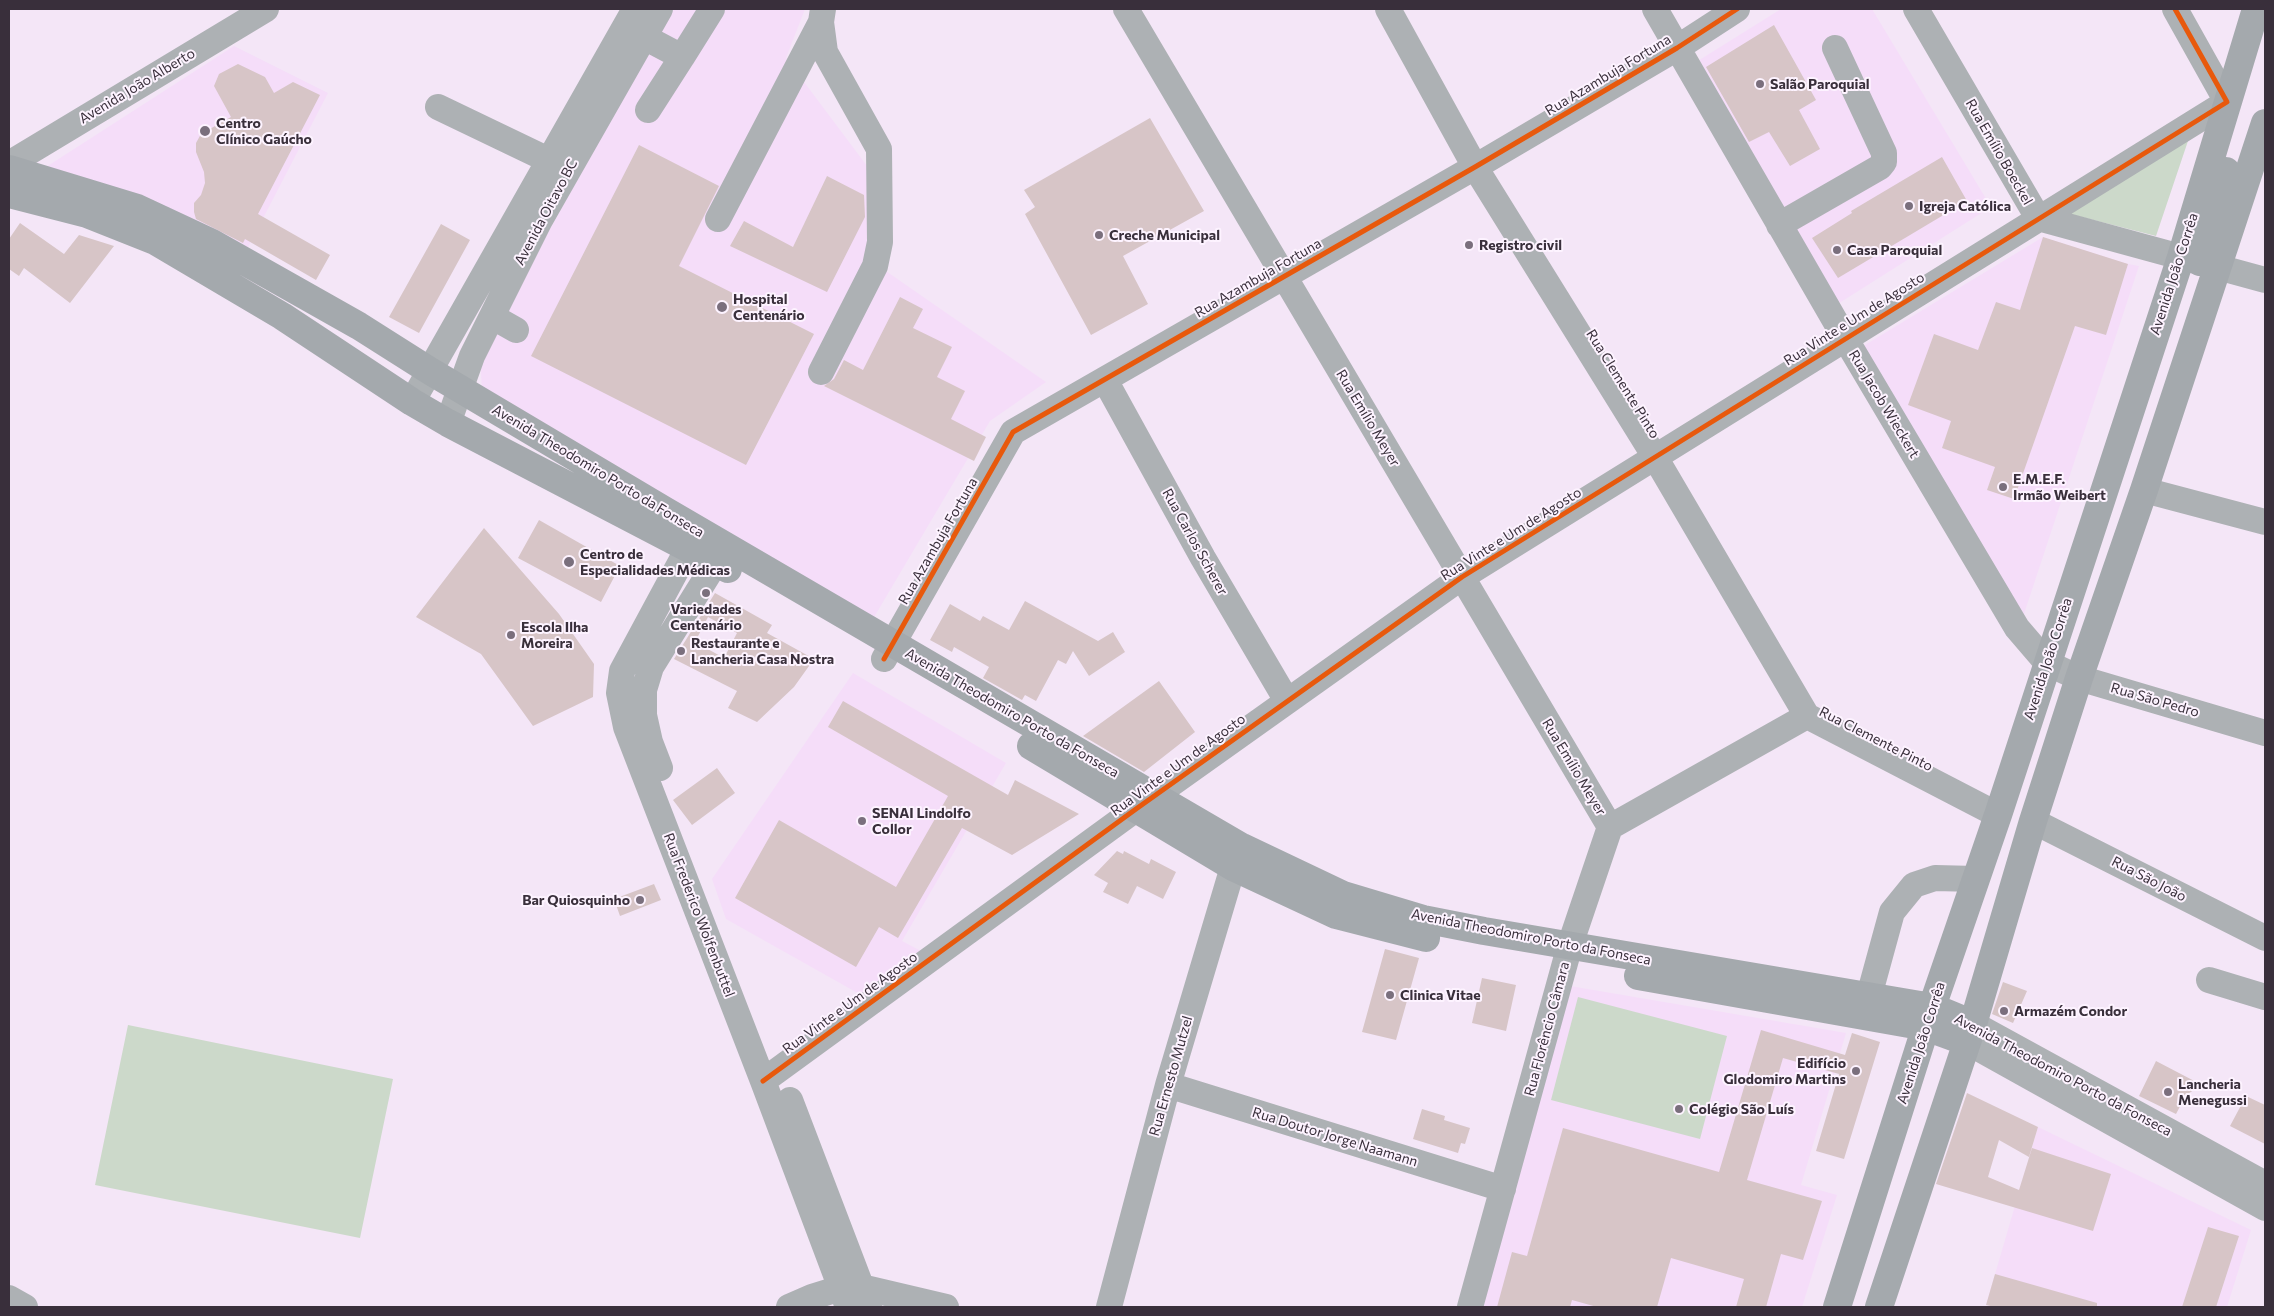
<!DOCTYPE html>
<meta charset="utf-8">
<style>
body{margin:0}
#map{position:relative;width:2274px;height:1316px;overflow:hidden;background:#f4e6f7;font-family:Commissioner,sans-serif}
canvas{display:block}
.frame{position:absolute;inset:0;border:10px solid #392f3b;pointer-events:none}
</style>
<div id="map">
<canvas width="2274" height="1316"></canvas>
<div class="frame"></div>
</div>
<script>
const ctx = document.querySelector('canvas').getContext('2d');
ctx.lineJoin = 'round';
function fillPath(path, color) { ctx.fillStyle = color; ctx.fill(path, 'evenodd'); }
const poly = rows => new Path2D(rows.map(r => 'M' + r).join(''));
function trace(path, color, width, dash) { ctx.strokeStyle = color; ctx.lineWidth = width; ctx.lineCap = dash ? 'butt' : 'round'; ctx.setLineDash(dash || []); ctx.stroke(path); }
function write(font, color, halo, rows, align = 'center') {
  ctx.font = font + ' Commissioner,sans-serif'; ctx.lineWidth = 4; ctx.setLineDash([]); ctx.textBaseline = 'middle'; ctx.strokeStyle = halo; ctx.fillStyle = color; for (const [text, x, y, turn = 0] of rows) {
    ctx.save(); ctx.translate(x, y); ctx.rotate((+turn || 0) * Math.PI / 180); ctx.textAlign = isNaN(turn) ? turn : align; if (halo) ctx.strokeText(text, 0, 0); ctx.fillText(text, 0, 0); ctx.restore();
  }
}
fillPath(poly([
 [673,9,805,9,786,58,870,170,870,260,1046,382,990,421,870,624,482,391,480,354],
 [1781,9,1872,9,1991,207,1833,307,1693,64],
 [234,46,328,93,244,255,43,169],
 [2043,237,2128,264,2139,266,2020,626,1860,348],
 [853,673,1006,763,902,941,921,951,863,996,726,919,712,879],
 [1570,986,1846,1033,1801,1185,1837,1195,1802,1307,1476,1307],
 [2038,1127,2251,1230,2227,1307,1995,1307,1986,1305]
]), '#f5ddf9');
fillPath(poly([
 [2189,138,2156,236,2062,212],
 [1578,997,1727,1036,1700,1139,1551,1100],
 [128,1025,393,1079,360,1238,95,1185]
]), '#ccd9ca');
fillPath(poly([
 [1774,25,1816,100,1799,110,1820,149,1790,166,1769,132,1749,142,1706,67],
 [238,64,265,77,274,93,293,82,320,95,258,214,330,255,316,280,245,239,243,243,196,219,194,212,194,203,201,195,205,183,204,172,196,152,196,143,201,134,231,117,214,86,219,74],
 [1150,118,1204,211,1123,256,1148,304,1091,335,1025,214,1035,207,1024,190],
 [639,145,719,186,679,266,814,334,746,465,531,356],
 [1942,157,1967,201,1838,278,1812,238,1852,213,1851,211],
 [827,176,864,195,865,217,827,292,730,246,744,221,793,247],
 [20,223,64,254,79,235,114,246,70,303,24,268,19,276,9,269,9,239],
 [441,224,470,240,419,333,389,317],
 [2043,237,2128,264,2106,335,2075,326,2014,499,1987,490,1995,467,1942,448,1951,421,1908,405,1934,334,1978,350,1996,302,2020,310],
 [900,297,923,309,913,328,952,347,937,377,965,391,951,419,986,437,974,461,824,386,834,379,844,360,863,370],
 [539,520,620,566,601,602,518,558],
 [484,528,559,614,594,664,593,697,533,726,481,654,416,617],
 [715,593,772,625,767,633,814,659,794,687,757,722,728,708,737,691,674,659],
 [708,617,737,633,724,658,695,642],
 [1025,601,1098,641,1113,632,1125,652,1089,676,1073,651,1066,664,1058,660,1036,701,1025,695,1022,700,983,678,989,667,954,647,952,652,930,640,950,604,980,621,983,616,1009,630],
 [1159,681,1195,732,1144,772,1083,736],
 [843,701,1008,795,1015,780,1079,814,1012,855,962,828,898,938,879,927,856,967,735,898,779,820,896,887,948,796,828,727],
 [717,768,735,793,692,825,673,800],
 [1117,851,1123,854,1124,851,1149,864,1151,859,1176,872,1163,899,1137,886,1128,904,1103,892,1108,883,1094,875],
 [654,884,661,900,620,916,614,899],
 [1385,949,1419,958,1396,1040,1362,1032],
 [1482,978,1516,985,1506,1031,1472,1023],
 [2003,982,2027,991,2013,1023,1992,1014],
 [1761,1030,1845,1055,1852,1033,1880,1042,1844,1159,1816,1151,1839,1074,1783,1058,1747,1180,1822,1201,1803,1260,1781,1254,1766,1307,1736,1307,1744,1279,1671,1258,1657,1307,1597,1307,1572,1300,1570,1307,1497,1307,1512,1252,1527,1256,1563,1128,1719,1172],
 [2156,1061,2202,1085,2186,1095,2176,1114,2139,1096],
 [1967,1093,2038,1127,2029,1157,1999,1140,1988,1177,2019,1190,2032,1148,2111,1174,2093,1231,1936,1184],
 [2246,1096,2265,1105,2265,1144,2230,1126],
 [1422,1109,1445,1116,1444,1120,1470,1128,1465,1144,1461,1143,1458,1153,1413,1139],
 [2208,1227,2239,1236,2216,1307,2182,1307],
 [1995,1274,2097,1303,2097,1307,1995,1307,1986,1305]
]), '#d7c5c7');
trace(poly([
 [1126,9,1610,827],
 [1388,9,1475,167,1655,457,1807,716,1998,815],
 [1655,9,1845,338,2017,628,2047,663,2079,678,2265,733],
 [1916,9,2038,218,2265,280],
 [629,29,682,57,648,110],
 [682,57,712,9],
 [438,107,563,167],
 [9,164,266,9],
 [718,219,821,22],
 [1779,225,1880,167,1884,162,1884,153,1835,48],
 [493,317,516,330],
 [821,372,875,266,880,242,879,149,825,52,821,22,823,9],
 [1105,380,1203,558,1287,701],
 [412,402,635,9],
 [448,423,472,356,540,220,660,9],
 [2144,490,2265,522],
 [698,530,622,671,619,693,626,727,763,1081,848,1307],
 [884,659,1013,432,1475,167,1677,48,1737,9],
 [660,768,650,742,644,715,644,690,651,667,726,546],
 [2033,821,2265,938],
 [2209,980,2265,997],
 [1869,996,1892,912,1914,885,1935,878,1976,879],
 [1973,1024,2265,1184],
 [1967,1042,2265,1208],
 [763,1081,1136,809,1462,577,2227,102,2175,9],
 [1168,1085,1503,1189],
 [790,1100,869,1307],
 [9,1298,25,1307],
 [789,1307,812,1297,841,1288,861,1287,946,1307],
 [1109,1307,1168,1085,1233,867,1242,847],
 [1470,1307,1570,945,1610,827,1807,716]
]), '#adb1b4', 26);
trace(poly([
 [9,169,137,208,212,243,359,326,430,371,664,510,1242,847,1343,895,1423,919,1484,931,1932,1007,1973,1024],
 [9,194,87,214,155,241,282,316,412,402,448,423,728,569],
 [2200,262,2226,171],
 [1031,746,1233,867,1336,915,1426,938],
 [1638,976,1926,1027,1967,1042],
 [1837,1307,1932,1007,1998,815,2181,257,2256,9],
 [1879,1307,1973,1024,2033,821,2079,678,2144,490,2265,123]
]), '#a4a9ad', 28);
trace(poly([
 [884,659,1013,432,1475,167,1677,48,1737,9],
 [763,1081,1136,809,1462,577,2227,102,2175,9]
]), '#e8590c', 5);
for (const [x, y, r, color] of [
 [1760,84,5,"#7a6f7d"],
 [205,131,6,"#7a6f7d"],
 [1909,206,5,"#7a6f7d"],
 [1099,235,5,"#7a6f7d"],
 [1469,245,5,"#7a6f7d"],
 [1837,250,5,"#7a6f7d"],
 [722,307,6,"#7a6f7d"],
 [2003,487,5,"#7a6f7d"],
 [569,562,6,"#7a6f7d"],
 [706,593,5,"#7a6f7d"],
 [511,635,5,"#7a6f7d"],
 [681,651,5,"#7a6f7d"],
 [862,821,5,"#7a6f7d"],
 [640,900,5,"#7a6f7d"],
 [1390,995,5,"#7a6f7d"],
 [2004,1011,5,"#7a6f7d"],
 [1856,1071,5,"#7a6f7d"],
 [2168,1092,5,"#7a6f7d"],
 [1679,1109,5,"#7a6f7d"]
]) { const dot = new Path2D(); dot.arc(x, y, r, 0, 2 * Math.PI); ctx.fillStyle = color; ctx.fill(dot); trace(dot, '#fdf3ff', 2); }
write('14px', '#392f3b', '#fdf3ff', [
 ["Rua Azambuja Fortuna",1608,75,-31],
 ["Avenida João Alberto",137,86,-31],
 ["Rua Emílio Boeckel",1999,152,60],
 ["Avenida Oitavo BC",546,212,-62],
 ["Avenida João Corrêa",2174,274,-72],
 ["Rua Azambuja Fortuna",1258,278,-30],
 ["Rua Vinte e Um de Agosto",1854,319,-32],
 ["Rua Clemente Pinto",1623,384,58],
 ["Rua Jacob Wieckert",1884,404,59],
 ["Rua Emílio Meyer",1368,418,59],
 ["Avenida Theodomiro Porto da Fonseca",598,471,31],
 ["Rua Vinte e Um de Agosto",1511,534,-32],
 ["Rua Azambuja Fortuna",938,541,-60],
 ["Rua Carlos Scherer",1195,542,61],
 ["Avenida João Corrêa",2048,659,-72],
 ["Rua São Pedro",2155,700,16],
 ["Avenida Theodomiro Porto da Fonseca",1012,713,30],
 ["Rua Clemente Pinto",1876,739,27],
 ["Rua Vinte e Um de Agosto",1178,765,-36],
 ["Rua Emílio Meyer",1574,767,59],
 ["Rua São João",2149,879,27],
 ["Rua Frederico Wolfenbuttel",699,915,69],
 ["Avenida Theodomiro Porto da Fonseca",1531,937,11],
 ["Rua Vinte e Um de Agosto",850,1003,-36],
 ["Rua Florêncio Câmara",1547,1029,-75],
 ["Avenida João Corrêa",1921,1043,-72],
 ["Avenida Theodomiro Porto da Fonseca",2063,1075,28],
 ["Rua Ernesto Mutzel",1171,1076,-74],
 ["Rua Doutor Jorge Naamann",1335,1137,17]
]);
write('bold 14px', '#392f3b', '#fdf3ff', [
 ["Salão Paroquial",1770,84],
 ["Centro",216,123],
 ["Clínico Gaúcho",216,139],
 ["Igreja Católica",1919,206],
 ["Creche Municipal",1109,235],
 ["Registro civil",1479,245],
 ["Casa Paroquial",1847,250],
 ["Hospital",733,299],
 ["Centenário",733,315],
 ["E.M.E.F.",2013,479],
 ["Irmão Weibert",2013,495],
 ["Centro de",580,554],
 ["Especialidades Médicas",580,570],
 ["Variedades",706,609,"center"],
 ["Centenário",706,625,"center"],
 ["Escola Ilha",521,627],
 ["Moreira",521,643],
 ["Restaurante e",691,643],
 ["Lancheria Casa Nostra",691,659],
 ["SENAI Lindolfo",872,813],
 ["Collor",872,829],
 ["Bar Quiosquinho",630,900,"right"],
 ["Clinica Vitae",1400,995],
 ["Armazém Condor",2014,1011],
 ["Edifício",1846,1063,"right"],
 ["Glodomiro Martins",1846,1079,"right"],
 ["Lancheria",2178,1084],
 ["Menegussi",2178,1100],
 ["Colégio São Luís",1689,1109]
], 'left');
</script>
